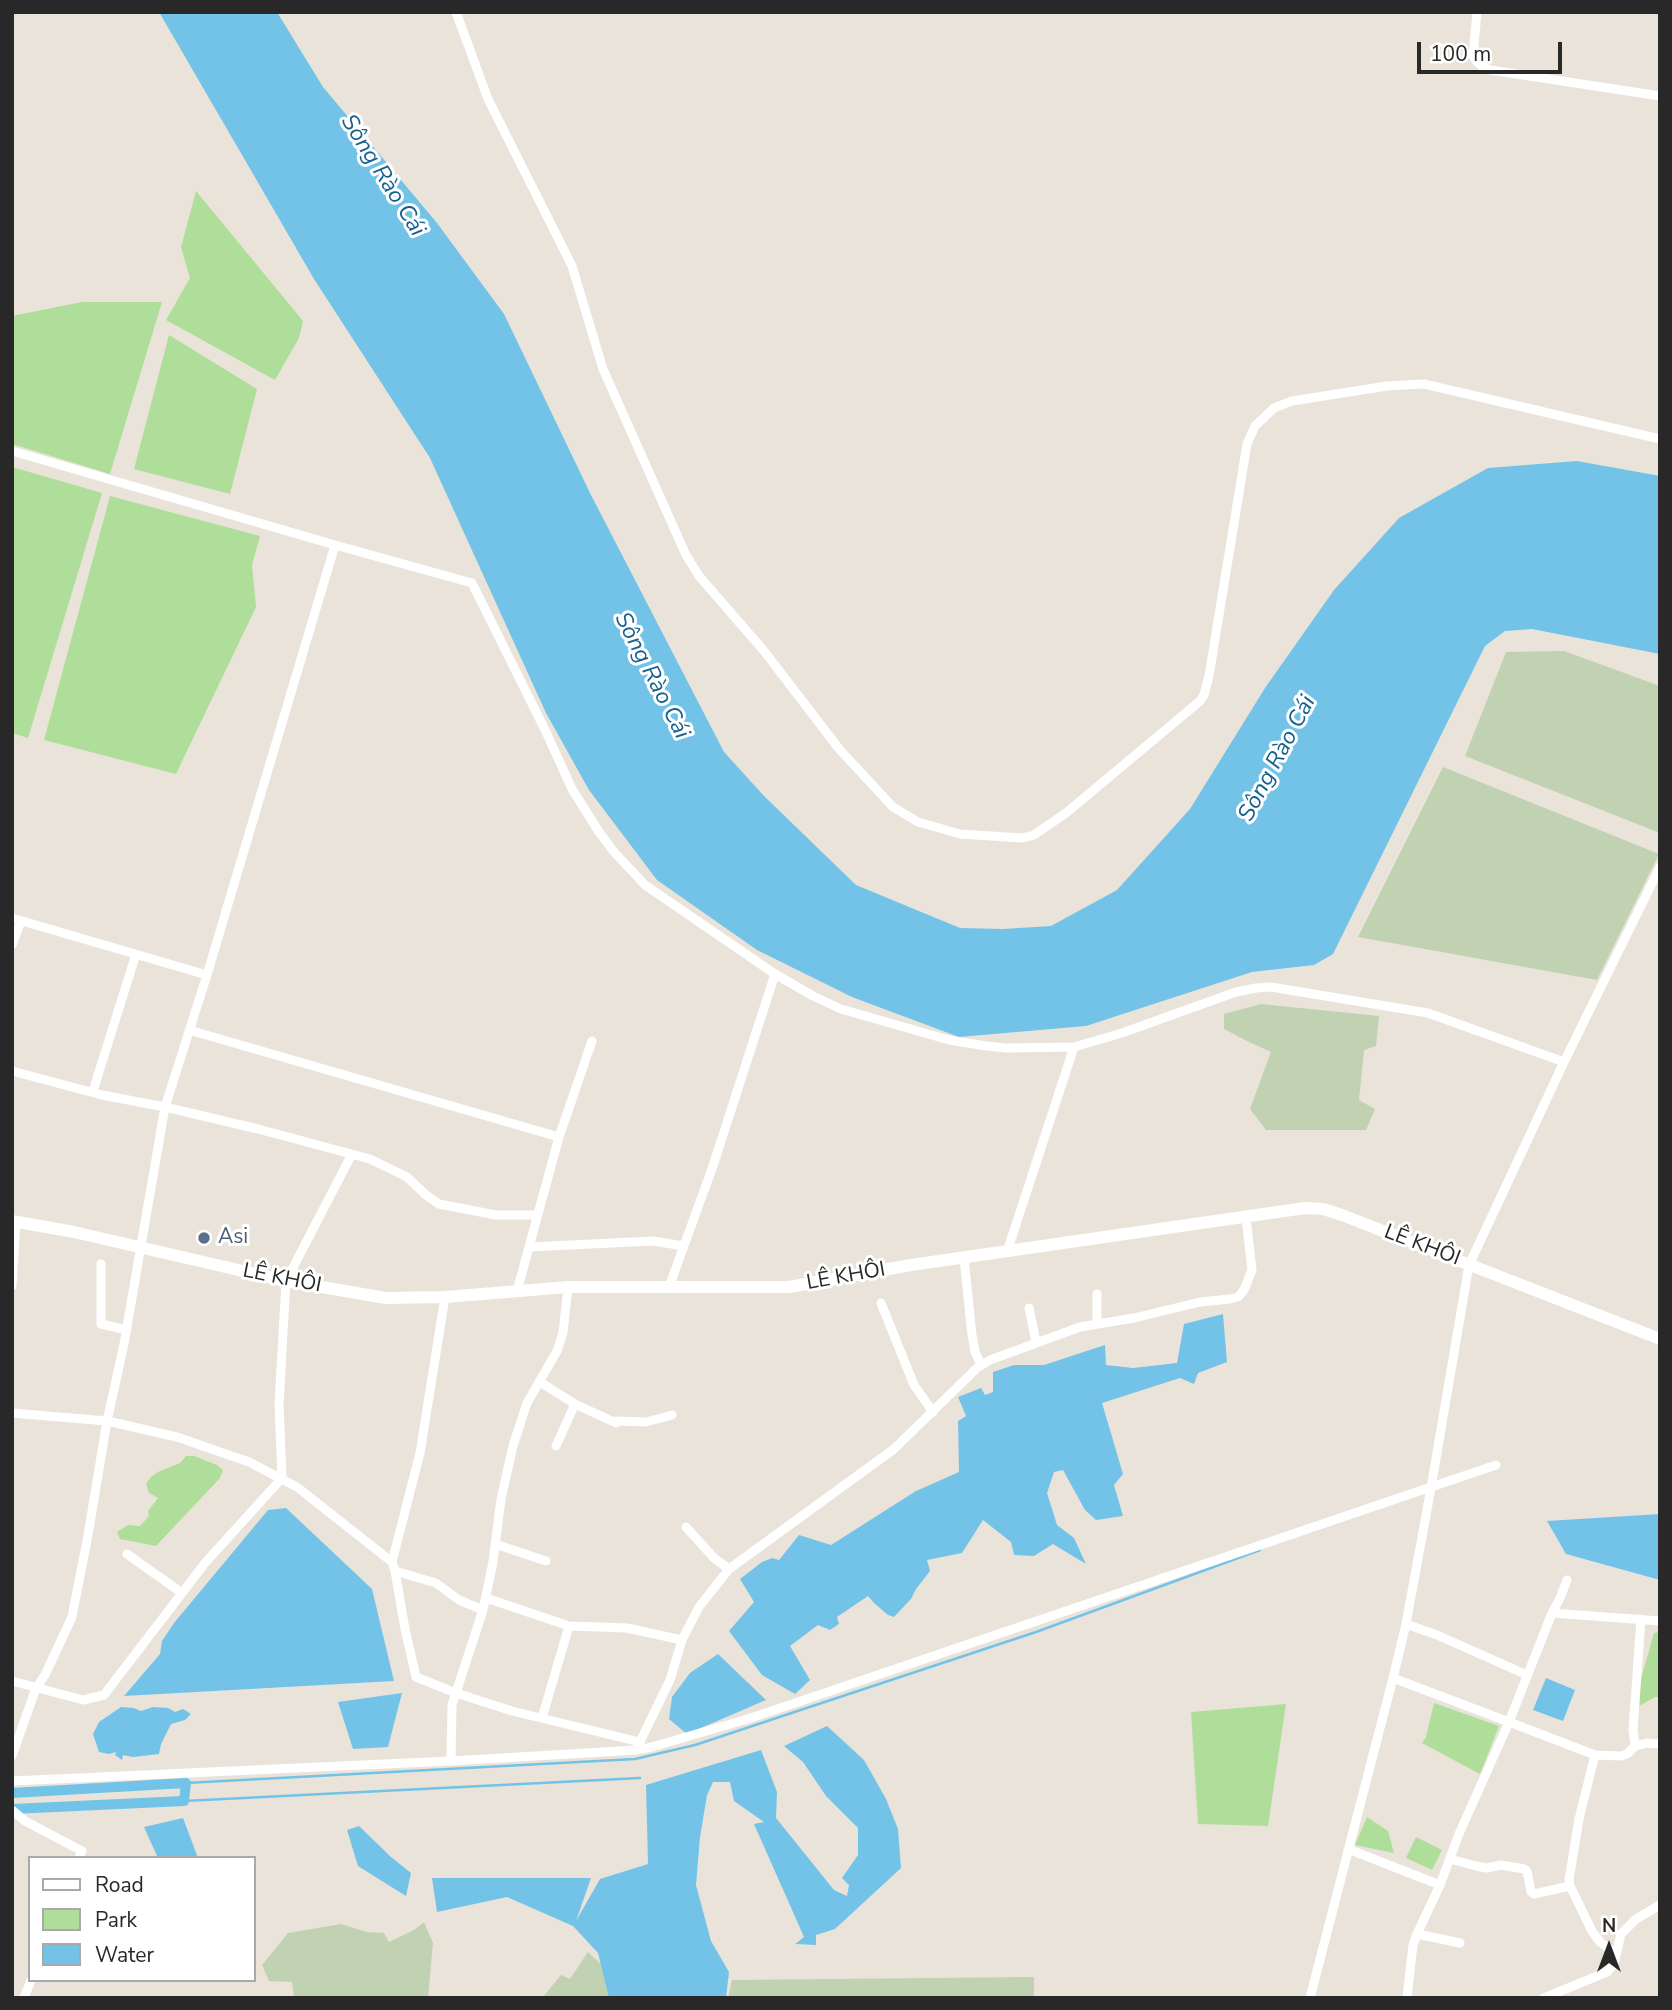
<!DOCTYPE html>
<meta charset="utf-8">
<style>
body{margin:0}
#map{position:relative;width:1672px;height:2010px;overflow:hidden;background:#eae3da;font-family:"Nunito Sans",sans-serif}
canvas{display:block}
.frame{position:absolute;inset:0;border:14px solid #282828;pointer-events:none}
.legend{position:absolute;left:28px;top:1856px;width:228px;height:126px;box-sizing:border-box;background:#fff;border:2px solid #a9a9a9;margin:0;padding:9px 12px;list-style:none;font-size:21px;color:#282828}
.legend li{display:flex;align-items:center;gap:14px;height:35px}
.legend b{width:35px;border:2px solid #a9a9a9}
.north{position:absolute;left:1574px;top:1912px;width:70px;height:70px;-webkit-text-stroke:5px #fff;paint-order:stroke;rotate:0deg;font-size:19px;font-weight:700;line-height:28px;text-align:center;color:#282828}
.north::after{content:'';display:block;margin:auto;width:24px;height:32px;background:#282828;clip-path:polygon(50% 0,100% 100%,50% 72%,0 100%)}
.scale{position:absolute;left:1417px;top:42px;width:145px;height:32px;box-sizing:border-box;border:4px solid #282828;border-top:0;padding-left:9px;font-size:21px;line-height:24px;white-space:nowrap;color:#282828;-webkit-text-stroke:5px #fff;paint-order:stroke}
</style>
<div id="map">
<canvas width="1672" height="2010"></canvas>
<div class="frame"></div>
<ul class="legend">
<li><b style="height:9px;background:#fff"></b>Road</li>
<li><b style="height:19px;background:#aede99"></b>Park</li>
<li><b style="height:19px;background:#72c3e7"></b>Water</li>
</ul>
<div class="north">N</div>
<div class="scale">100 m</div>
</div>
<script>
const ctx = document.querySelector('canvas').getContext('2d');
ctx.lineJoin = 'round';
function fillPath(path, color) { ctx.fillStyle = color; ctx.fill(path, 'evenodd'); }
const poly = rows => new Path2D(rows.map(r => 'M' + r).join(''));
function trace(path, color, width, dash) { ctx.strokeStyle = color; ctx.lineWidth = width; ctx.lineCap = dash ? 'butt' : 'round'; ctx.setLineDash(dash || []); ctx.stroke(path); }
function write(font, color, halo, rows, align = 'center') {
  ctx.font = font + ' "Nunito Sans",sans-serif'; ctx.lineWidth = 6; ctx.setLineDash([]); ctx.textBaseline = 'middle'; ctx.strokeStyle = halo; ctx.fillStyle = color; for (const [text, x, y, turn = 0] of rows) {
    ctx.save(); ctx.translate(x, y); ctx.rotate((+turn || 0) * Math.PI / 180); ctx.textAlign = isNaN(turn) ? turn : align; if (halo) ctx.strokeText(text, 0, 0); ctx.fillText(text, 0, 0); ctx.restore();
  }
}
fillPath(poly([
 [196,191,303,321,299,338,275,380,166,320,190,278,181,247],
 [82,302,162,302,110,474,12,444,12,316],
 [169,335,257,389,230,494,134,469],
 [12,467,102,493,28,738,12,733],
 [110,496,260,536,252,565,256,607,176,774,44,740],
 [186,1456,194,1456,217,1465,223,1470,220,1478,156,1546,120,1539,117,1532,128,1525,140,1526,149,1516,148,1511,158,1498,149,1493,146,1484,151,1477,158,1472,180,1463],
 [1660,1632,1660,1697,1655,1697,1632,1710,1654,1633],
 [1434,1703,1499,1726,1480,1774,1422,1743,1426,1737],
 [1286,1704,1268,1826,1198,1824,1191,1712],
 [1367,1817,1388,1831,1394,1853,1355,1845],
 [1416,1837,1442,1850,1432,1870,1406,1858]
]), '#aede99');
fillPath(poly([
 [1564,651,1660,686,1660,833,1465,756,1506,652],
 [1443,767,1659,854,1597,980,1358,937],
 [1261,1004,1379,1016,1376,1046,1364,1050,1359,1100,1375,1109,1366,1130,1266,1130,1250,1109,1271,1052,1247,1041,1224,1029,1224,1014],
 [424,1922,433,1943,428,1998,294,1998,292,1982,269,1981,262,1965,288,1933,341,1924,367,1932,384,1933,389,1942,414,1930],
 [588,1952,606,1969,610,1998,542,1998,561,1975,570,1979],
 [1034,1977,1034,1998,728,1998,732,1980]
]), '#c1d2b2');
fillPath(poly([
 [159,12,277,12,323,87,437,223,504,314,591,495,724,752,764,796,856,885,960,928,1003,929,1051,926,1117,890,1190,809,1265,688,1334,590,1399,518,1488,468,1577,461,1660,476,1660,654,1532,629,1505,631,1485,646,1333,954,1314,965,1252,972,1086,1026,959,1037,852,997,757,950,657,880,589,790,546,713,430,458,314,279],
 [1223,1314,1227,1362,1198,1373,1194,1384,1180,1378,1102,1403,1123,1474,1114,1485,1123,1516,1096,1520,1085,1510,1063,1470,1054,1472,1047,1493,1057,1525,1074,1538,1086,1564,1053,1544,1034,1556,1014,1555,1011,1542,983,1520,962,1553,927,1560,930,1571,916,1589,911,1599,894,1617,888,1615,874,1603,868,1596,837,1617,839,1624,830,1630,818,1625,790,1646,810,1680,795,1694,762,1675,729,1631,754,1602,740,1579,762,1562,772,1558,779,1560,799,1535,831,1545,916,1491,959,1472,958,1421,966,1416,958,1397,981,1388,985,1395,993,1392,993,1372,1014,1365,1044,1365,1105,1345,1106,1365,1133,1368,1177,1363,1184,1324],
 [286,1508,372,1589,394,1681,124,1696,160,1654,162,1641,174,1623,268,1510],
 [1660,1514,1660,1580,1566,1554,1547,1521],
 [718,1654,766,1700,687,1734,669,1719,672,1697,690,1673],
 [1546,1678,1575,1690,1563,1721,1533,1710],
 [402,1693,388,1747,353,1749,338,1702],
 [121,1707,134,1708,141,1711,153,1707,168,1708,175,1712,183,1709,191,1714,185,1720,171,1724,161,1744,159,1754,133,1757,123,1755,122,1760,115,1755,116,1752,109,1754,99,1752,93,1734,99,1722],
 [827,1726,864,1760,886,1799,898,1829,901,1868,835,1929,816,1935,816,1945,795,1944,804,1937,754,1824,764,1822,734,1801,730,1782,713,1782,707,1795,700,1837,696,1885,711,1941,729,1972,726,1998,609,1998,598,1953,573,1926,507,1897,437,1912,432,1878,591,1878,576,1921,600,1879,648,1864,646,1785,761,1750,777,1792,776,1818,834,1890,847,1896,849,1885,842,1878,858,1855,858,1828,826,1796,803,1762,784,1746],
 [183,1818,198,1858,158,1858,144,1827],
 [359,1826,391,1857,411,1873,406,1896,358,1866,347,1830]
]), '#72c3e7');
trace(poly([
 [186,1783,635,1759,695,1745,1036,1632,1260,1550],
 [184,1801,640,1778]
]), '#72c3e7', 2.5);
trace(poly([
 [12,1793,186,1783,184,1801,12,1809]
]), '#72c3e7', 10);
trace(poly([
 [456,12,488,99,572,266,603,369,686,555,699,576,764,651,840,750,893,807,918,822,960,834,1022,838,1034,835,1066,813,1200,701,1204,695,1209,676,1247,444,1255,426,1274,408,1292,401,1387,386,1424,384,1660,439],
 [1477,12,1473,56,1477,62,1483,67,1490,70,1660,96],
 [12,451,335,545,472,583,546,732,572,789,599,832,615,853,645,885,775,974],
 [12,918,207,975],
 [12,945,21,921],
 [189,1030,559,1137],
 [12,1071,102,1095,165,1107,258,1129,370,1159,407,1177,426,1195,439,1204,496,1215,537,1215],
 [93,1091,136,954],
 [529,1247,653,1241,684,1246],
 [1007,1252,1074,1047,1122,1033,1236,992,1256,988,1271,987,1428,1013,1564,1062],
 [964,1258,972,1335,975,1352,981,1365],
 [101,1264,101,1324,127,1330],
 [12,1286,16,1222],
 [669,1287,713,1166,775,974,813,996,841,1009,949,1040,986,1046,1006,1048,1074,1047],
 [517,1291,559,1137,592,1041],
 [1097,1294,1097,1323],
 [881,1303,914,1385,933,1412],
 [1029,1308,1036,1342],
 [540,1382,575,1404,616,1423],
 [12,1413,107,1421,177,1437,249,1462,297,1487,392,1562,395,1571,436,1583,459,1600,483,1610],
 [616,1421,646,1422,672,1415],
 [556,1446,575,1404],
 [686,1527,714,1558,729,1569],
 [495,1544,546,1561],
 [127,1554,182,1593],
 [392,1562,420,1453,445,1297],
 [395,1571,405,1629,416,1677,456,1693,512,1711,640,1742],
 [486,1598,569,1626,627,1628,682,1640],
 [1552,1613,1560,1598,1567,1580],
 [1406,1624,1437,1635,1527,1675],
 [1393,1678,1406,1624,1431,1488,1469,1265,1564,1062,1660,867],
 [12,1681,83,1700,104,1695,205,1563,282,1478,279,1404,286,1281,352,1154],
 [542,1718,569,1626],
 [1635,1746,1633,1730,1641,1619],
 [636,1750,670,1680,682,1640,699,1607,729,1569,894,1449,977,1368,990,1360,1080,1327,1134,1318,1200,1302,1230,1299,1238,1297,1244,1290,1252,1270,1246,1217],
 [1595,1755,1579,1819,1569,1880,1570,1886,1592,1931,1600,1942,1616,1954],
 [12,1756,36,1688,45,1675,72,1617,88,1535,107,1421,124,1344,165,1107,207,975,335,545],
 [451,1761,452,1705,483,1610,493,1562,501,1499,513,1446,527,1403,557,1351,563,1333,568,1287],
 [12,1781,451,1761,636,1750,652,1747,751,1718,1496,1465],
 [12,1810,25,1821,82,1851,79,1858],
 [1348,1849,1440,1885],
 [1450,1859,1476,1866,1487,1868,1501,1865,1524,1869,1527,1871,1531,1892,1534,1894,1570,1886],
 [1417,1934,1460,1943],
 [24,1998,31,1980],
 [1310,1998,1393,1678,1509,1722,1552,1613,1660,1621],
 [1407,1998,1413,1945,1417,1934,1440,1885,1459,1834,1509,1722,1595,1755,1621,1756,1627,1754,1635,1746,1647,1743,1660,1744],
 [1544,1998,1607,1972,1614,1964,1621,1934,1636,1919,1660,1905]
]), '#fff', 9);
trace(poly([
 [12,1221,74,1232,286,1281,386,1298,445,1297,568,1287,789,1287,911,1265,1305,1208,1323,1209,1342,1215,1660,1339]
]), '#fff', 12);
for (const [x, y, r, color] of [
 [204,1238,7,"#5c6f8a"]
]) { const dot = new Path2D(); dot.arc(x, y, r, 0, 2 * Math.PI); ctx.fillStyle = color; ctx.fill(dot); trace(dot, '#fff', 2.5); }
write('21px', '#4e5e75', '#fff', [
 ["Asi",218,1238]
], 'left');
write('21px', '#282828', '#fff', [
 ["LÊ KHÔI",1422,1246,21],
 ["LÊ KHÔI",846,1277,-10],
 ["LÊ KHÔI",282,1279,11]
]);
write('italic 23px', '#15608f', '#fff', [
 ["Sông Rào Cái",382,176,58],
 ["Sông Rào Cái",651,676,63],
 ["Sông Rào Cái",1278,759,-62]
]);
</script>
